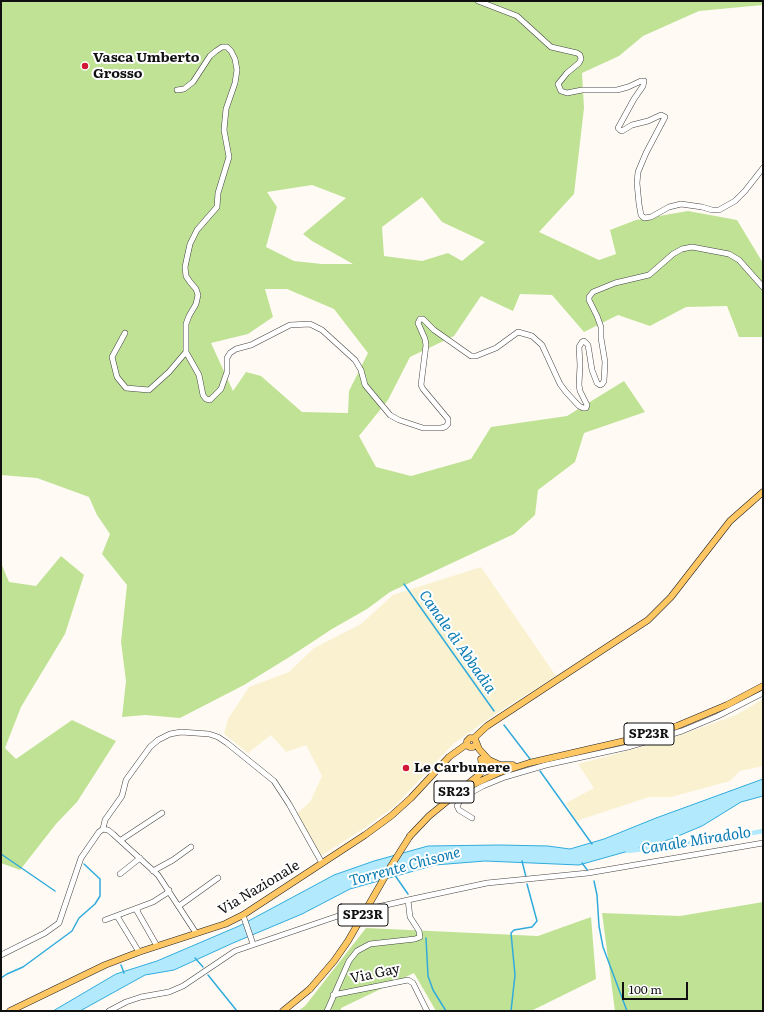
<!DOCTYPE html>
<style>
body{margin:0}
#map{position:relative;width:764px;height:1012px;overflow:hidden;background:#fffbf4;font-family:Literata,serif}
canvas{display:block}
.frame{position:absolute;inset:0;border:2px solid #101010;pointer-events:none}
.scale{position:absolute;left:622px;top:982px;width:66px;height:18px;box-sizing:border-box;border:2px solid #101010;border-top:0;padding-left:5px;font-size:12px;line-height:14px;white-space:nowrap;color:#101010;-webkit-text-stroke:3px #fff;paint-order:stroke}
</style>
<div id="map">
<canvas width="764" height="1012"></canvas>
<div class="frame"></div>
<div class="scale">100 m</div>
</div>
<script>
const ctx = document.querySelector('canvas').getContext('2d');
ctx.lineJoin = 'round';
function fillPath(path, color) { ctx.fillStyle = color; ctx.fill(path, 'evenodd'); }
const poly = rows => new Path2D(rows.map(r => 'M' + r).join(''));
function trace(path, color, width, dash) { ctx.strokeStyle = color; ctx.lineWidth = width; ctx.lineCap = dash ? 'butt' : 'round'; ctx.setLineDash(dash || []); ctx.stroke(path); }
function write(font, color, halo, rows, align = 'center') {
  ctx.font = font + ' Literata,serif'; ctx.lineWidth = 4; ctx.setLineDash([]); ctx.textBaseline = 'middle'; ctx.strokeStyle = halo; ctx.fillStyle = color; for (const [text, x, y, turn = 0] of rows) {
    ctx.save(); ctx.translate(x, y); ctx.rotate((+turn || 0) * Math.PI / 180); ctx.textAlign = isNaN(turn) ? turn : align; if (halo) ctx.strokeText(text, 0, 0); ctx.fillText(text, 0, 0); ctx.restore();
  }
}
fillPath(poly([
 [481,567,556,676,497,713,454,743,395,806,366,827,321,856,297,813,310,802,322,776,306,745,286,752,271,735,248,753,224,734,228,719,249,687,289,672,314,648,361,624,393,595],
 [763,699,763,766,740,771,730,781,671,797,649,797,576,821,566,803,594,788,578,764,661,742,736,715]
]), '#f9f1d0');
fillPath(poly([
 [1,1,763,1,763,5,699,11,643,36,619,56,582,73,584,108,574,194,539,232,599,260,616,254,610,230,636,220,688,211,737,220,763,263,763,337,739,337,727,306,686,307,650,326,618,315,584,332,552,295,520,294,513,311,481,296,454,336,410,357,388,400,359,436,376,467,411,476,471,459,491,427,567,416,624,381,645,412,584,433,575,462,538,490,535,515,514,534,390,592,367,609,332,629,291,656,244,685,180,718,145,715,122,717,126,681,121,642,127,585,102,554,110,534,97,515,89,497,37,478,1,475],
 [312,185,346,198,303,234,312,241,353,264,322,264,294,261,266,247,277,207,267,192],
 [422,197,442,222,485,242,462,261,448,253,422,261,384,256,382,227],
 [265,289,287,289,334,309,368,353,349,391,348,413,302,412,261,376,246,372,233,391,211,343,248,334,273,317],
 [61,556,84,575,65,634,21,707,5,748,16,759,72,720,116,741,77,802,56,824,20,870,1,863,1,563,9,582,36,586],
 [763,902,763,1011,615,1011,602,913,680,916],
 [591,917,596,979,531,1011,436,1011,414,973,341,1008,341,1011,298,1011,305,1006,366,928,538,936]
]), '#c0e295');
const water = poly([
 [763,779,763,796,741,802,702,826,671,839,579,865,485,861,435,865,350,889,302,914,233,943,174,970,145,975,80,1011,53,1011,116,974,157,961,239,926,334,875,374,861,428,846,499,845,548,846,570,849,604,839,656,818,763,779]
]);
fillPath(water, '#b2e9fd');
trace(water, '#31abdc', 1);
trace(poly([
 [404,584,494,711],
 [504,725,530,759],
 [540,771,592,844],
 [1,854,55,891],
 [522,861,526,877],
 [582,863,588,871],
 [394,874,408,894],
 [594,881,597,895,599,926,603,947,627,1011],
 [426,938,428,976,433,990,446,1011],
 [195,958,203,967],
 [121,965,124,973],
 [208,975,237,1011],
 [1,978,7,974,23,967,72,931,79,918,95,904,100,896,100,879,84,864],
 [511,1011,515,975,511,933,514,930,532,927,537,921,527,884]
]), '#31abdc', 1.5);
trace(poly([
 [628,851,716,840,763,831]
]), '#b2e9fd', 4.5);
const minor = poly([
 [478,1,517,16,551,47,577,53,580,55,581,59,579,63,567,73,558,84,561,91,567,93,582,90,617,90,628,87,641,81,644,81,643,86,634,99,618,128,620,130,622,131,632,125,648,121,661,115,665,117,646,153,638,172,637,183,639,204,641,215,644,218,651,217,669,207,681,204,702,207,712,210,719,210,735,201,745,191,763,168],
 [177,90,184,89,193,82,210,56,216,51,222,47,227,47,231,51,235,59,237,70,235,83,226,109,224,130,229,157,218,193,217,207,197,230,190,244,185,267,186,276,190,282,196,289,198,295,196,304,189,316,186,324,186,352,199,375,203,395,206,399,210,400,221,389,227,372,227,358,230,353,236,349,251,345,290,325,310,324,322,330,355,360,361,370,365,385,390,415,399,420,423,428,441,428,445,427,448,424,448,419,423,389,421,385,426,345,425,339,418,323,420,319,423,319,434,330,471,356,476,356,496,348,518,332,532,336,542,345,560,384,566,392,579,406,583,408,586,408,587,405,580,391,579,385,580,365,579,347,582,342,584,341,588,345,592,370,597,383,600,385,602,384,604,381,605,362,601,338,601,327,597,316,589,300,589,297,593,292,615,283,649,275,673,254,682,249,692,247,729,254,739,260,763,287],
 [125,333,112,357,117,377,126,388,149,390,169,372,186,352],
 [472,818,459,810,457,806,460,801,465,796,483,786,505,777,546,765,628,747,682,731,718,716,763,693],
 [103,829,105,820,122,796,126,780,150,747,158,740,170,734,181,732,209,734,218,737,227,743,274,781,289,804,322,863],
 [103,829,108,830,113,834,158,875,196,933],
 [121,840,162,813],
 [153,871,173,860,191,847],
 [120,874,140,858],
 [179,906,218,878],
 [138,909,137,911,157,946],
 [243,915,253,944],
 [117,916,139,952],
 [105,920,153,902,167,893,169,890],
 [1,955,45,933,59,923,81,858,99,832,103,829],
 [333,995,408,980,413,983,427,1011],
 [109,1011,126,1002,141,997,169,992,183,986,235,951,338,916,408,900,487,883,588,873,763,843],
 [327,1011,349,961,357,951,370,944,415,939,420,937,419,931,410,917,408,900]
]);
const major = poly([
 [474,738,487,726,648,620,671,597,730,521,763,492],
 [476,744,473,747,470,747,468,746,467,741,470,738,475,739,479,749,489,760,500,765,513,765],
 [482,760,490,768,498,773],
 [469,783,480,774,482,766,481,759],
 [410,836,429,816,451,798,470,786,498,773,529,763,629,740,677,726,727,705,763,686],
 [10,1011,105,965,139,952,225,924,243,915,365,835,391,816,411,798,449,757,467,744],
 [283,1011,310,989]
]);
trace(minor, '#434343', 6);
trace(major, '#212121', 7);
trace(minor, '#fff', 5);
trace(major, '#ffc764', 6);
const majorBridge = poly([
 [310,989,334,961,348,941,391,866,410,836]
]);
trace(majorBridge, '#212121', 7, []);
trace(majorBridge, '#ffc764', 6);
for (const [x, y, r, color] of [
 [85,66,4,"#d11735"],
 [406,768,4,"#d11735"]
]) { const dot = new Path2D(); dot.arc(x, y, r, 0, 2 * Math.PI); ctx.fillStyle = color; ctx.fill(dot); trace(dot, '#fff', 1.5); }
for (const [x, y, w] of [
 [649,734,50],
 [454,792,40],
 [363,915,50]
]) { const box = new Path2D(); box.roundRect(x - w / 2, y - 11, w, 22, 3); ctx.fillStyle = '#fff'; ctx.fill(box); trace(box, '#101010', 1); }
write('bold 13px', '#101010', null, [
 ["SP23R",649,734],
 ["SR23",454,792],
 ["SP23R",363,915]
]);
write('bold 14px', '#101010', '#fff', [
 ["Vasca Umberto",93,58],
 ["Grosso",93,74],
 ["Le Carbunere",414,768]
], 'left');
write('14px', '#101010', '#fff', [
 ["Via Nazionale",259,888,-31],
 ["Via Gay",375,974,-12]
]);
write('italic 15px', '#0a7cb2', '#fff', [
 ["Canale di Abbadia",457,642,55],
 ["Canale Miradolo",696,841,-9],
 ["Torrente Chisone",405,867,-15]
]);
</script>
